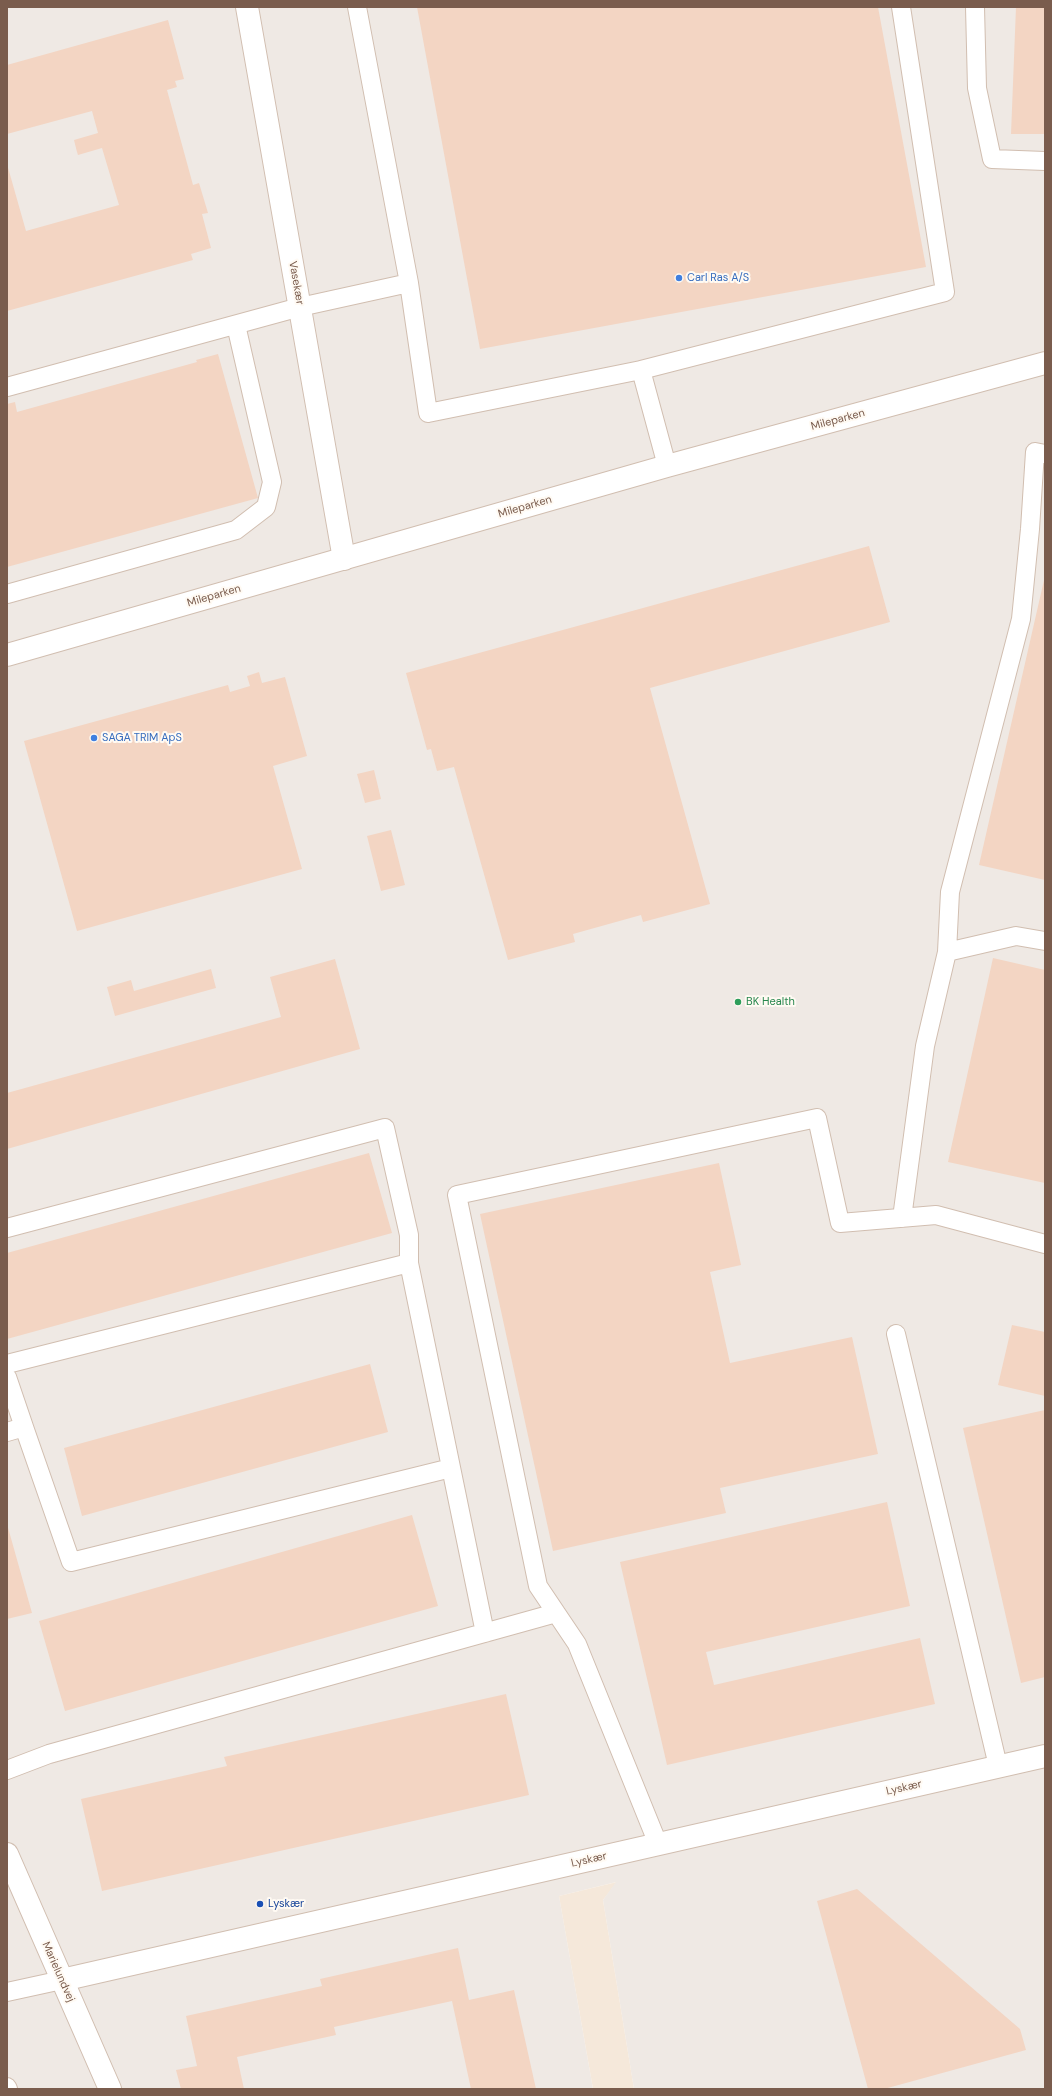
<!DOCTYPE html>
<meta charset="utf-8">
<style>
body{margin:0}
#map{position:relative;width:1052px;height:2096px;overflow:hidden;background:#fdf6ec;font-family:"DM Sans",sans-serif}
canvas{display:block}
.frame{position:absolute;inset:0;border:8px solid #7a5c4d;pointer-events:none}
</style>
<div id="map">
<canvas width="1052" height="2096"></canvas>
<div class="frame"></div>
</div>
<script>
const ctx = document.querySelector('canvas').getContext('2d');
ctx.lineJoin = 'round';
function fillPath(path, color) { ctx.fillStyle = color; ctx.fill(path, 'evenodd'); }
const poly = rows => new Path2D(rows.map(r => 'M' + r).join(''));
function trace(path, color, width, dash) { ctx.strokeStyle = color; ctx.lineWidth = width; ctx.lineCap = dash ? 'butt' : 'round'; ctx.setLineDash(dash || []); ctx.stroke(path); }
function write(font, color, halo, rows, align = 'center') {
  ctx.font = font + ' "DM Sans",sans-serif'; ctx.lineWidth = 4; ctx.setLineDash([]); ctx.textBaseline = 'middle'; ctx.strokeStyle = halo; ctx.fillStyle = color; for (const [text, x, y, turn = 0] of rows) {
    ctx.save(); ctx.translate(x, y); ctx.rotate((+turn || 0) * Math.PI / 180); ctx.textAlign = isNaN(turn) ? turn : align; if (halo) ctx.strokeText(text, 0, 0); ctx.fillText(text, 0, 0); ctx.restore();
  }
}
fillPath(poly([
 [617,1882,603,1900,634,2089,593,2089,559,1896]
]), '#f5e8da');
fillPath(poly([
 [7,7,1045,7,1045,2089,634,2089,603,1900,616,1882,559,1896,593,2089,7,2089]
]), '#efe9e4');
fillPath(poly([
 [417,7,878,7,926,267,480,349],
 [1016,7,1045,7,1045,134,1011,134],
 [168,20,184,79,175,81,177,87,167,90,193,185,199,183,208,213,202,214,211,248,191,254,193,260,7,311,7,164,26,231,119,205,102,148,78,155,77,152,74,140,98,133,92,111,7,134,7,65],
 [218,354,258,498,7,567,7,404,15,402,17,412,197,362,196,360],
 [869,546,890,622,650,688,710,904,643,922,641,915,573,934,575,942,508,960,454,767,437,771,431,749,427,750,406,673],
 [1044,580,1045,580,1045,880,979,865],
 [259,672,262,683,285,677,307,756,273,766,302,869,77,931,24,741,228,685,230,692,250,686,247,676],
 [374,770,381,799,365,803,357,774],
 [391,830,405,885,381,891,367,836],
 [993,958,1045,970,1045,1183,948,1162],
 [335,959,360,1049,7,1149,7,1093,281,1017,270,977],
 [211,969,216,988,115,1016,107,987,131,980,134,991],
 [369,1153,392,1233,7,1339,7,1253],
 [719,1163,741,1265,710,1272,730,1363,852,1337,878,1454,720,1488,726,1513,553,1551,480,1214],
 [1012,1325,1045,1332,1045,1396,998,1385],
 [370,1364,388,1432,82,1516,64,1448],
 [1045,1410,1045,1677,1021,1683,963,1428],
 [887,1502,910,1606,706,1652,714,1685,920,1638,935,1704,667,1765,620,1562],
 [412,1515,438,1606,65,1711,39,1621],
 [7,1524,32,1613,7,1619],
 [506,1694,529,1795,102,1891,81,1799,227,1766,224,1757],
 [857,1889,1020,2029,1026,2050,884,2089,868,2089,817,1901],
 [458,1948,469,2000,514,1990,536,2089,471,2089,452,2001,334,2027,336,2035,237,2057,244,2089,181,2089,176,2070,197,2066,186,2016,322,1986,320,1979]
]), '#f3d5c3');
const service = poly([
 [357,7,409,283,428,413,641,370,945,292,901,7],
 [975,7,977,88,992,159,1045,161],
 [641,370,667,466],
 [7,387,300,307,409,283],
 [7,594,236,530,266,507,272,482,236,325],
 [947,952,1016,936,1045,941],
 [902,1218,925,1046,947,952,950,892,1021,619,1030,529,1035,452,1045,454],
 [7,1228,385,1128,409,1235,409,1263],
 [896,1334,998,1766],
 [7,1364,409,1263,485,1633],
 [7,1377,24,1427,7,1432],
 [24,1427,71,1562,451,1468],
 [7,1770,49,1754,556,1613],
 [658,1844,577,1644,538,1586,457,1195,817,1118,840,1223,936,1215,1045,1244],
 [7,1992,62,1980],
 [7,2087,8,2089]
]);
const minor = poly([
 [247,7,344,559],
 [7,1854,110,2089],
 [62,1980,1045,1756]
]);
const tertiary = poly([
 [7,655,667,466,1045,363]
]);
trace(service, '#d1beb0', 20);
trace(minor, '#d1beb0', 24);
trace(tertiary, '#d1beb0', 24);
trace(service, '#fff', 18);
trace(minor, '#fff', 22);
trace(tertiary, '#fff', 22);
for (const [x, y, r, color] of [
 [679,278,4,"#3f7fe0"],
 [94,738,4,"#3f7fe0"],
 [738,1002,4,"#2e9e5b"],
 [260,1904,4,"#1a4fb4"]
]) { const dot = new Path2D(); dot.arc(x, y, r, 0, 2 * Math.PI); ctx.fillStyle = color; ctx.fill(dot); trace(dot, '#fffaf3', 1.5); }
write('11px', '#366cbe', '#fffaf3', [
 ["Carl Ras A/S",687,278],
 ["SAGA TRIM ApS",102,738]
], 'left');
write('11px', '#7a5c4d', '#fffaf3', [
 ["Vasekær",296,283,80],
 ["Mileparken",838,420,-15],
 ["Mileparken",525,507,-16],
 ["Mileparken",214,596,-16],
 ["Lyskær",904,1788,-13],
 ["Lyskær",589,1860,-13],
 ["Marielundvej",58,1972,66]
]);
write('11px', '#27864d', '#fffaf3', [
 ["BK Health",746,1002]
], 'left');
write('11px', '#164399', '#fffaf3', [
 ["Lyskær",268,1904]
], 'left');
</script>
